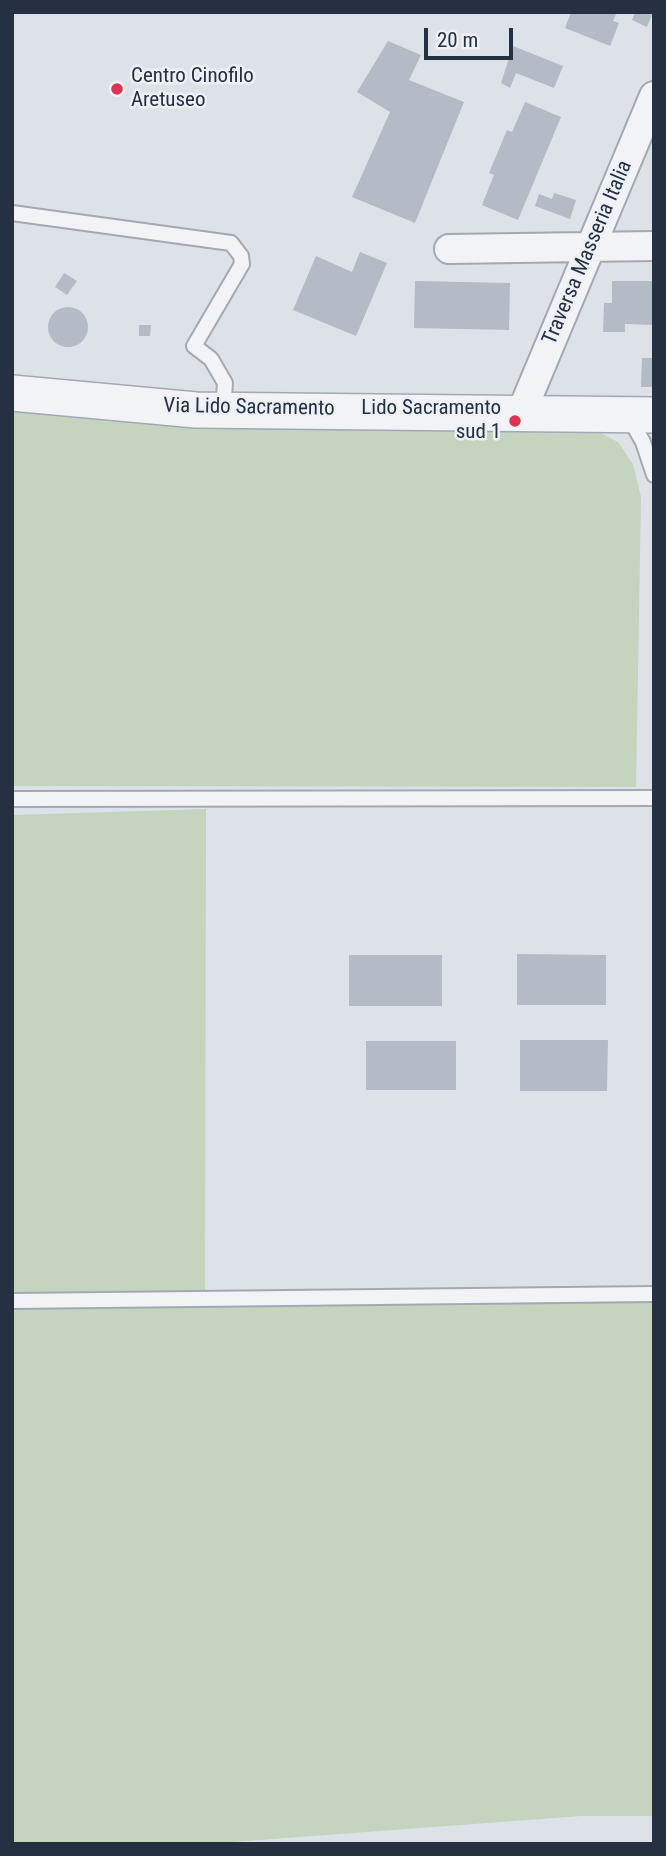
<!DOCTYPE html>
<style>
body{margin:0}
#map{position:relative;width:666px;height:1856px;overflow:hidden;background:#dde2e9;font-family:"Roboto Condensed",sans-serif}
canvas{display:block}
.frame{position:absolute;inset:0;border:14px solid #253041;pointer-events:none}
.scale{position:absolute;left:424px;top:28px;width:89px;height:32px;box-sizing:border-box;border:4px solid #253041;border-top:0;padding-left:9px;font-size:21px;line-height:24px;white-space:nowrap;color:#253041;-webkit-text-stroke:5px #edf1f6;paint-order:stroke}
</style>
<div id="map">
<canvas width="666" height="1856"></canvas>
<div class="frame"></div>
<div class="scale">20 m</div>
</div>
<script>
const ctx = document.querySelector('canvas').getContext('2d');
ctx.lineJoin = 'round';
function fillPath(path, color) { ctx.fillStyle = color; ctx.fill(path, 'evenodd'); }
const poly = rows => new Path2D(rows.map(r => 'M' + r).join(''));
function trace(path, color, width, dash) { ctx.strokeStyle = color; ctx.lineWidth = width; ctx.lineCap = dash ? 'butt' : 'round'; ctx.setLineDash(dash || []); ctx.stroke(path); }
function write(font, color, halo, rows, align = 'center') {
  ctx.font = font + ' "Roboto Condensed",sans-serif'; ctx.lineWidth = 5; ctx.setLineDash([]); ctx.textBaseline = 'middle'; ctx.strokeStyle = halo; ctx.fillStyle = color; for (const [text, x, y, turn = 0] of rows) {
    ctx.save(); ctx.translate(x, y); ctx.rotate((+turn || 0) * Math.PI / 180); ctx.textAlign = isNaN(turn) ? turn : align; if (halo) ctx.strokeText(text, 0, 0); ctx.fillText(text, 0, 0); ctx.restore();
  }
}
fillPath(poly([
 [12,407,181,427,589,427,618,442,633,464,641,497,636,787,12,786],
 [206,809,205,1291,12,1296,12,815],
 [654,1302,654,1816,581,1816,206,1844,12,1844,12,1307]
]), '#c4d4be');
fillPath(poly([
 [571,12,617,12,613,21,619,23,610,46,565,28],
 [635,12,653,12,647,27,632,20],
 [388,41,421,55,409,80,464,102,415,223,352,197,390,112,357,92],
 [513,46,563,66,554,88,516,73,510,88,501,83],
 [525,102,561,117,518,220,482,205,494,175,489,173,507,130,512,132],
 [554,193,576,200,570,219,535,206,539,194,552,199],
 [360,252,387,263,356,336,293,310,316,256,352,272],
 [64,273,77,281,67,295,55,287],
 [415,281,510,283,509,330,414,328],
 [612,281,654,281,654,325,625,324,625,332,603,332,604,303,612,303],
 '48 327a20 20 0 1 1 40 0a20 20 0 1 1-40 0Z',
 [139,325,151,325,150,336,139,336],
 [642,358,654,358,654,387,641,387],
 [517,954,606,955,606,1005,517,1005],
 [349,955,442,955,442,1006,349,1006],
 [520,1040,608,1040,607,1091,520,1091],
 [366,1041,456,1041,456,1090,366,1090]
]), '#b4bbc6');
const service = poly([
 [12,213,231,243,241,256,242,264,194,346,211,359,225,383,223,410],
 [628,416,643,442,654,475],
 [12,799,654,798],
 [12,1301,654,1294]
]);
const minor = poly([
 [449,249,654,246],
 [522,411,654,96]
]);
const tertiary = poly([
 [12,393,196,410,654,415]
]);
trace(service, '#a2a9b3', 18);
trace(minor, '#a2a9b3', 32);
trace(tertiary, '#a2a9b3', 38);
trace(service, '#f1f3f7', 14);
trace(minor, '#f1f3f7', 28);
trace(tertiary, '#f1f3f7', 35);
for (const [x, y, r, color] of [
 [117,89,7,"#db3551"],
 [515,421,7,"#db3551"]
]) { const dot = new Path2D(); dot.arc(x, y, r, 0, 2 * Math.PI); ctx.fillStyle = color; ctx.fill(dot); trace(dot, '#edf1f6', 2.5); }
write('21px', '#253041', '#edf1f6', [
 ["Centro Cinofilo",131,77],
 ["Aretuseo",131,101],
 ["Lido Sacramento",501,409,"right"],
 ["sud 1",501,433,"right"]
], 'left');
write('21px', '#253041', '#edf1f6', [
 ["Traversa Masseria Italia",588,253,-67],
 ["Via Lido Sacramento",249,408,1]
]);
</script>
